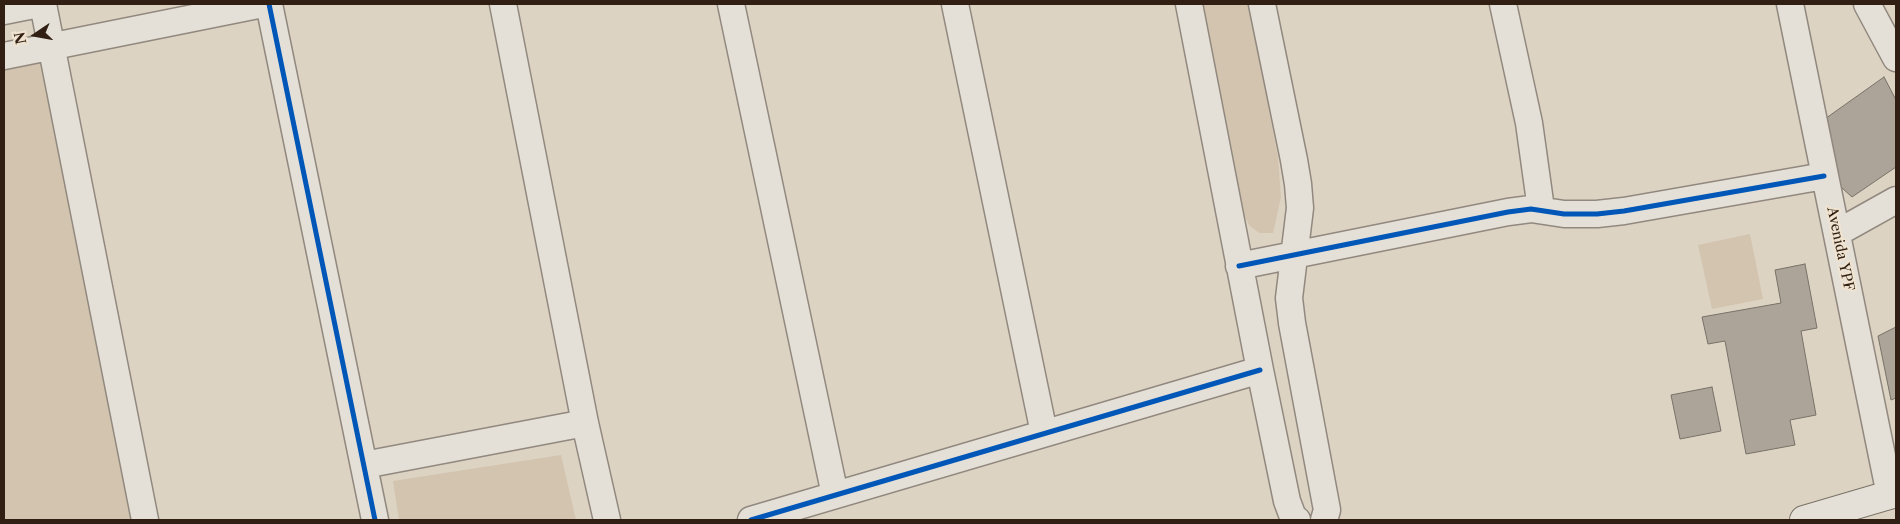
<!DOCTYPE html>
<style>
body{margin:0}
#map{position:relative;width:1900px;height:524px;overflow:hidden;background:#ddd3c3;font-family:"Libre Caslon Text",serif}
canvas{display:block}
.frame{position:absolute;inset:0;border:5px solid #301f12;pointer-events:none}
.north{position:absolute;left:10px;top:10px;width:50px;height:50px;-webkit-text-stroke:4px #f0e4d1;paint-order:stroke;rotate:258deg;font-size:14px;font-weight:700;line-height:20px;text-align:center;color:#301f12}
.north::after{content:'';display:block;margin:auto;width:18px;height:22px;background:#301f12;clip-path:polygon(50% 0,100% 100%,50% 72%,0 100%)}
</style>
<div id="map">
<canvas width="1900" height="524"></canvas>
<div class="frame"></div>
<div class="north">N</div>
</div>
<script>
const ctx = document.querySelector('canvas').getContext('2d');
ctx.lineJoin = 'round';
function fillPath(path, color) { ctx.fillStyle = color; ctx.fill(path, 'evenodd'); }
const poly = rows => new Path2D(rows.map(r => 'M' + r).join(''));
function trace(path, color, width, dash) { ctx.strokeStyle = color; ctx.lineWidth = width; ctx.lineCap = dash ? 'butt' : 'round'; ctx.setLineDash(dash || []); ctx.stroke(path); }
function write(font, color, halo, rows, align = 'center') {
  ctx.font = font + ' "Libre Caslon Text",serif'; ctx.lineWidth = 4; ctx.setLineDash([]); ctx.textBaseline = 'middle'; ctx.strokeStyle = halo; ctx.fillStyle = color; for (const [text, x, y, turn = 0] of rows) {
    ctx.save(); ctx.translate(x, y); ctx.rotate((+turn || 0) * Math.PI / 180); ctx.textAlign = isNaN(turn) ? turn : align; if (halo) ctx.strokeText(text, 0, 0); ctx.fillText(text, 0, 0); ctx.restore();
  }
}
fillPath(poly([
 [1200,4,1249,4,1278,158,1281,197,1273,233,1259,233,1250,226,1243,214],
 [51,46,145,520,4,520,4,56],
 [1750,234,1763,299,1712,309,1698,245],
 [561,455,576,520,399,520,393,481]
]), '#d2c4ae');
const building = poly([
 [1884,77,1896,100,1896,167,1852,197,1831,178,1822,121,1884,77],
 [1805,264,1817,328,1801,331,1816,415,1790,420,1795,445,1746,454,1725,341,1708,344,1702,317,1781,303,1775,270,1805,264],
 [1896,327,1896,398,1891,400,1878,336,1896,327],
 [1712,387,1721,431,1680,439,1671,395,1712,387]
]);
fillPath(building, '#aca498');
trace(building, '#787167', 1);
const street = poly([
 [43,4,145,520],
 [269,4,375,520],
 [503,4,585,423,607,520],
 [731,4,835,495],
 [955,4,1044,433],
 [1189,4,1260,370,1287,501,1293,517,1297,520],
 [1262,4,1294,160,1298,184,1300,208,1289,298,1292,323,1327,510,1324,520],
 [1503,4,1529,123,1541,209],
 [1790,4,1890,495],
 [1867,4,1896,58],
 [4,11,39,4],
 [4,56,263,4],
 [1837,233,1896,200],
 [1239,266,1508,212,1531,209,1564,214,1597,214,1624,211,1824,176],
 [364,465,585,423],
 [751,520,1260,370]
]);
const secondary = poly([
 [1804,520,1896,493]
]);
trace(street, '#91897f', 29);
trace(secondary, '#787167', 30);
trace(street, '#e5e0d7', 26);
trace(secondary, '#e5e0d7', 28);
trace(poly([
 [269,4,375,520],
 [1239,266,1508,212,1531,209,1564,214,1597,214,1624,211,1824,176],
 [751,520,1260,370]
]), '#0057b8', 5);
write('14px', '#301f12', '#f0e4d1', [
 ["Avenida YPF",1840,249,78]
]);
</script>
